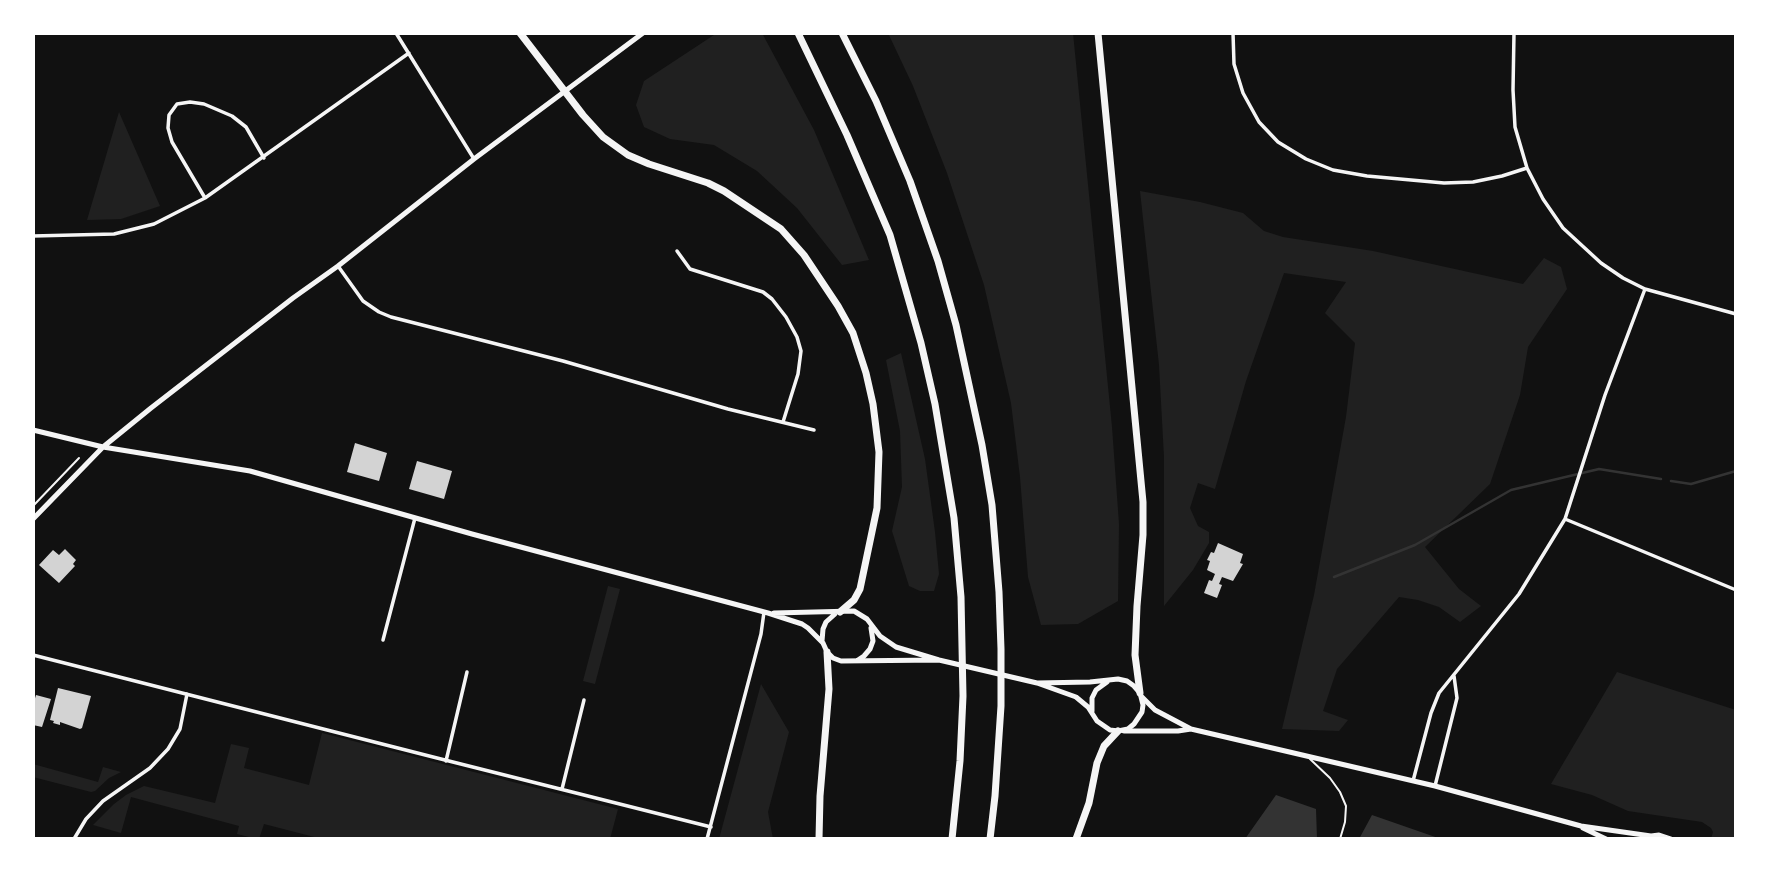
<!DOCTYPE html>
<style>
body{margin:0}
#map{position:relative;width:1769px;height:872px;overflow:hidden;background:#111;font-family:Manrope,sans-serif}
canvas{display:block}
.frame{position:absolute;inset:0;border:35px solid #fff;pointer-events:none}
</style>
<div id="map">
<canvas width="1769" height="872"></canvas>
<div class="frame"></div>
</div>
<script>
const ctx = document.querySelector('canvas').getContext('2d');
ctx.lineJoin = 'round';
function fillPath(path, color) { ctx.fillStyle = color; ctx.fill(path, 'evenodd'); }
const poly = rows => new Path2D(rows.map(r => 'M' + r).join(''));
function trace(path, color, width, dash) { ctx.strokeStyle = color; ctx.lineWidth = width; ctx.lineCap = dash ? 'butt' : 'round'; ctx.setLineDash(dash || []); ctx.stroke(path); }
fillPath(poly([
 [717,33,762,33,814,130,869,260,842,265,797,208,757,171,714,145,670,139,644,127,636,105,644,81],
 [888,33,1073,33,1112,427,1119,524,1118,601,1078,624,1041,625,1028,577,1020,477,1011,403,984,285,947,173,913,86],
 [119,112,160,206,121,219,87,220],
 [1140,191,1200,202,1243,213,1264,231,1283,237,1373,251,1523,284,1544,258,1561,267,1567,289,1528,347,1520,395,1490,484,1425,547,1459,589,1481,606,1460,622,1439,607,1418,600,1399,597,1337,669,1323,711,1348,720,1339,731,1282,729,1314,595,1346,417,1355,343,1325,313,1346,282,1284,273,1246,381,1215,489,1198,483,1190,508,1198,526,1209,532,1209,543,1193,570,1164,606,1164,457,1159,365],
 [901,353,925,459,935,532,939,574,934,591,920,591,909,586,892,531,902,487,900,431,886,360],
 [608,586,620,589,595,684,583,681],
 [1617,672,1736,710,1736,839,1711,839,1713,832,1711,828,1702,822,1628,811,1592,795,1551,784],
 [761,684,789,732,768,812,773,839,719,839],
 [322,733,618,809,610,839,322,839,264,824,259,839,257,839,237,834,239,826,131,797,121,833,93,825,114,804,126,795,144,786,215,803,231,744,249,748,244,768,309,785],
 [33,764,98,782,103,767,121,772,109,778,95,791,91,792,33,777]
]), '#202020');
fillPath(poly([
 [1276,795,1316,809,1317,839,1245,839],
 [1372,815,1441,839,1359,839]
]), '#333');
trace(poly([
 [1671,481,1691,484,1736,471],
 [1334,577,1415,545,1511,490,1599,469,1661,479]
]), '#333', 2.5);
fillPath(poly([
 [355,443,387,453,379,481,347,472],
 [417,461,452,471,444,499,409,489],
 [1218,543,1243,554,1240,563,1243,564,1233,581,1222,577,1219,584,1222,585,1217,598,1204,593,1209,580,1212,581,1215,574,1207,570,1210,561,1207,560,1211,552,1214,553],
 [65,549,76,560,73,564,75,566,59,583,39,565,53,550,59,555],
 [58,688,91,696,82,728,80,729,60,722,60,725,53,723,54,721,50,720],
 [36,695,51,699,42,727,33,725,33,705]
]), '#d3d3d3');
trace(poly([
 [33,506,79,458]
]), '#f5f5f5', 2);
trace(poly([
 [1310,759,1330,778,1340,792,1346,806,1345,822,1340,839]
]), '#f5f5f5', 2);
trace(poly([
 [396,33,474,159],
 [1233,33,1234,64,1243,93,1259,122,1278,142,1306,159,1333,170,1367,176,1444,183,1473,182,1502,176,1527,168],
 [1514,33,1513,90,1515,127,1527,168,1543,199,1563,228,1601,263,1623,278,1645,289,1736,314],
 [205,198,172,142,168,128,169,115,177,104,190,102,204,104,232,116,246,127,264,158],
 [33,236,114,234,154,224,205,198,409,53],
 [677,251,690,269,763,292,772,299,786,317,797,337,801,351,798,374,783,422],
 [338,266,363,301,379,312,391,317,563,361,728,409,814,430],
 [1565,519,1736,590],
 [383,640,415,518],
 [33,655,437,758,711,827],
 [446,761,467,672],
 [1413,781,1431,713,1439,693,1519,594,1565,519,1605,395,1645,289],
 [1435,786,1457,698,1454,676],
 [562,789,584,700],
 [74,839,86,819,103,801,150,768,168,749,180,729,187,694],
 [707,839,761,634,764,612]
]), '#f5f5f5', 3.5);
trace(poly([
 [1142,697,1155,710,1191,729,1435,786,1581,826,1651,836,1659,835,1671,839],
 [1124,731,1178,731,1191,729],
 [1583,828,1606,839]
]), '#f5f5f5', 5);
trace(poly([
 [33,430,103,447,250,471,472,534,768,613,802,624,808,628,823,643,827,652,833,658,841,661,939,660],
 [33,519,103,447,151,408,293,298,338,266,474,159,643,33],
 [774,613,854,611,867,619,880,636,896,647,939,660,1037,683,1076,697,1088,707,1097,721,1110,730,1118,731,1128,729,1134,724,1142,712,1143,705,1140,693,1134,686,1127,681,1118,679,1090,682,1037,683],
 [822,641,823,629,826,622,835,614],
 [858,660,864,656,870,649,873,641,871,628],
 [1092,711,1092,698,1096,690,1107,682]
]), '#f5f5f5', 5);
trace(poly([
 [520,33,583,115,603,137,628,155,649,164,708,183,724,191,781,229,804,255,838,306,853,333,866,373,873,404,879,452,877,508,860,589,854,600,840,612],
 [798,33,847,135,890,235,921,343,935,404,954,518,961,597,963,696,960,761,952,839],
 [842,33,876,101,910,181,938,261,956,325,982,445,992,505,999,592,1001,649,1001,706,995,796,990,839],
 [1098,33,1143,502,1143,535,1137,606,1135,655,1140,693],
 [819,839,820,796,829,689,827,652],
 [1076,839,1089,803,1097,763,1104,746,1118,731]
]), '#f5f5f5', 7);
</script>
